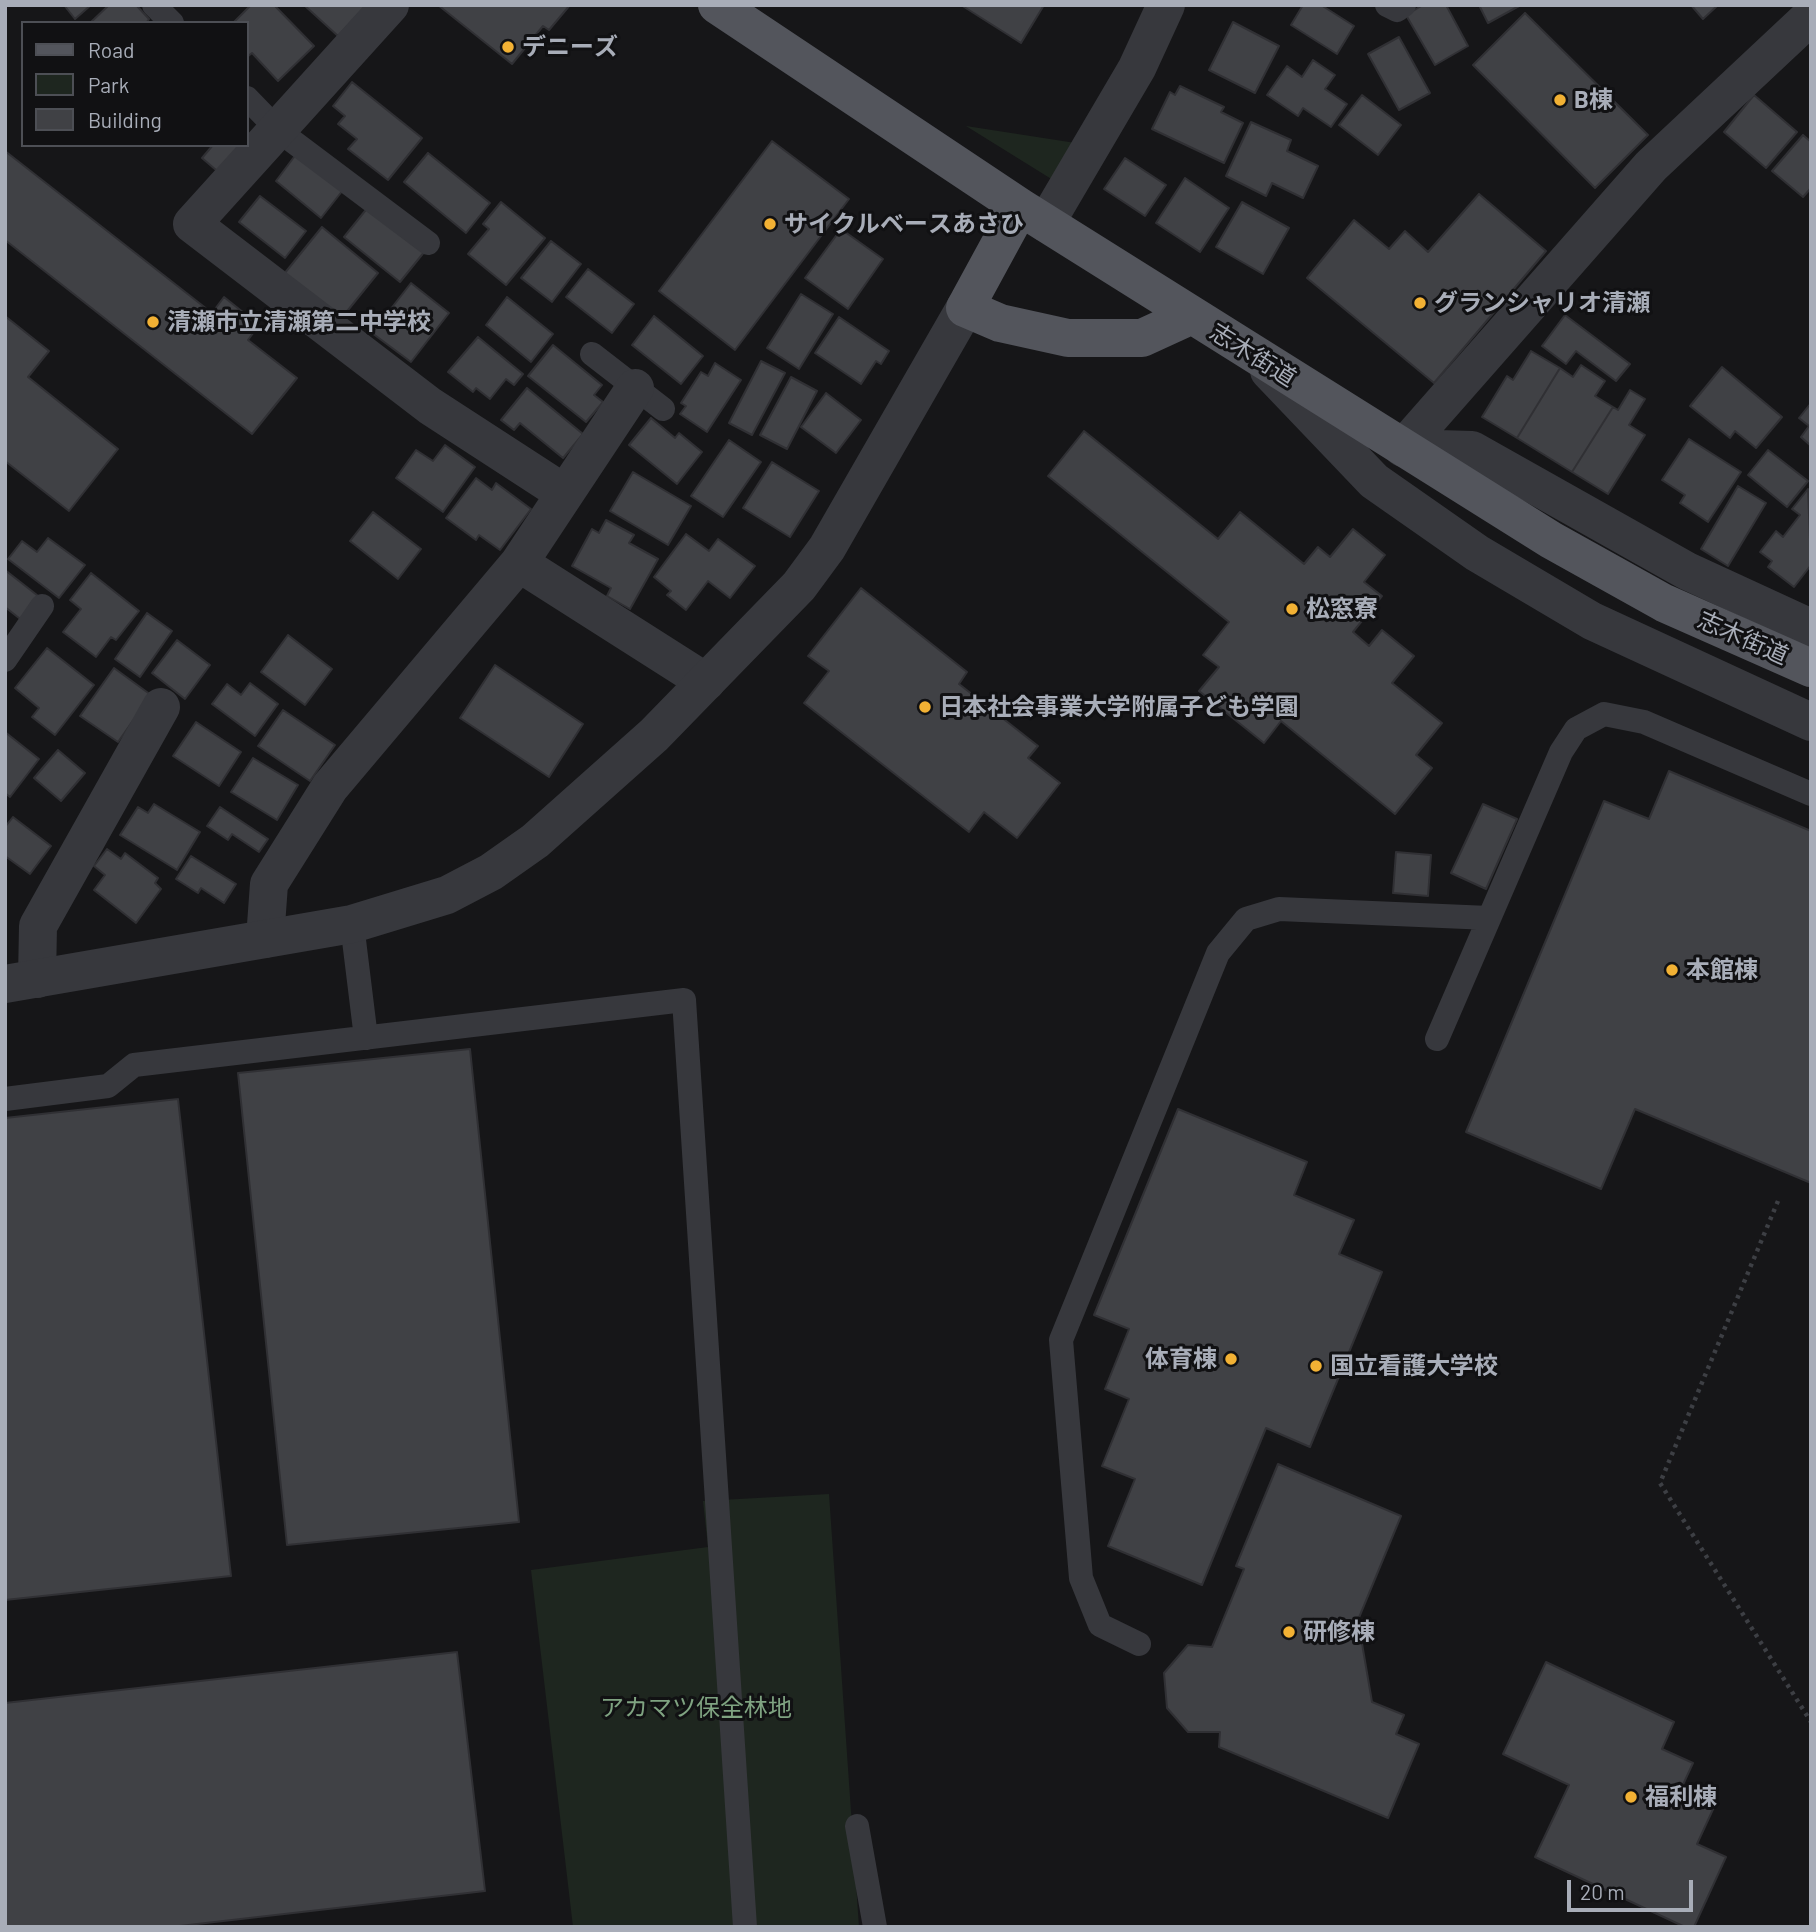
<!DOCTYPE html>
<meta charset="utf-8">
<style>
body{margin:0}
#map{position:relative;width:1816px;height:1932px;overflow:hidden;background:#161618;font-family:Barlow,sans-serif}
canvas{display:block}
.frame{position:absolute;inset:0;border:7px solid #a8adb8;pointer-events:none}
.legend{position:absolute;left:21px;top:21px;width:228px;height:126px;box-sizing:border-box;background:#111113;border:2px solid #4d4f55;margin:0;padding:9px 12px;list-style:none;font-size:21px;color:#a8adb8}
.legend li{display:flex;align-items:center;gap:14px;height:35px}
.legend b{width:35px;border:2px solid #4d4f55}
.scale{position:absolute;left:1567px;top:1880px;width:126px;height:32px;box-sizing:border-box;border:4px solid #a8adb8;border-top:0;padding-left:9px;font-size:21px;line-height:24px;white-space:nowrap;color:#a8adb8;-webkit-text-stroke:5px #111113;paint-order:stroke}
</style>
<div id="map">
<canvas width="1816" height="1932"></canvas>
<div class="frame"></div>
<ul class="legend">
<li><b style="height:9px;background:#53555c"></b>Road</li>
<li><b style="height:19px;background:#1e261f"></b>Park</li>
<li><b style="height:19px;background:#404145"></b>Building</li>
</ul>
<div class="scale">20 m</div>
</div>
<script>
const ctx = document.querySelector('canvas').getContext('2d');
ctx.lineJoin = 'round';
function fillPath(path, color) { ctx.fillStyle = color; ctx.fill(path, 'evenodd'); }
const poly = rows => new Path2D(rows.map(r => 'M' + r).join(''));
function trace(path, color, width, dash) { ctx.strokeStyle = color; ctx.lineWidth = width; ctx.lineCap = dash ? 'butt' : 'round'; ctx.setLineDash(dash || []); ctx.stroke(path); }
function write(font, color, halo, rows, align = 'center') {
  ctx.font = font + ' Barlow,"Noto Sans JP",sans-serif'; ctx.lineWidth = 6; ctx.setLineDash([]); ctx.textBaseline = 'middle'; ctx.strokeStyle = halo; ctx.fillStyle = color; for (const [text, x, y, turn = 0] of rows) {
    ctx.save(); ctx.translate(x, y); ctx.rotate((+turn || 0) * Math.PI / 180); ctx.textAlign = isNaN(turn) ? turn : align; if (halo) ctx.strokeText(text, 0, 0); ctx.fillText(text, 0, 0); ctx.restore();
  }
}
fillPath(poly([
 [966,126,1082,144,1053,180],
 [829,1494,859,1927,573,1927,531,1570,708,1547,703,1501]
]), '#1e261f');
const building = poly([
 [64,5,91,5,75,19,64,5],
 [109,5,136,5,149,19,146,23,90,23,109,5],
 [251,5,274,5,314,46,278,81,252,53,247,57,247,23,233,23,251,5],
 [304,5,367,5,338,36,304,5],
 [438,5,570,5,549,30,543,26,512,64,438,5],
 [961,5,1044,5,1021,43,961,5],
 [1303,5,1321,5,1354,26,1337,54,1291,25,1303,5],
 [1423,5,1446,5,1468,46,1435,65,1406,15,1423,5],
 [1479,5,1521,5,1488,23,1479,5],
 [1691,5,1718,5,1703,19,1691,5],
 [1525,13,1648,135,1595,188,1473,65,1525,13],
 [1233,22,1279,46,1255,93,1209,70,1233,22],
 [1399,37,1430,93,1399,110,1368,54,1399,37],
 [1313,60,1335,75,1325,89,1347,104,1331,127,1303,108,1298,116,1267,95,1287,66,1302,77,1313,60],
 [352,82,422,138,388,180,348,149,357,139,338,124,345,116,333,106,352,82],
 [1180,86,1224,107,1221,112,1243,123,1224,163,1152,129,1170,92,1175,95,1180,86],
 [1362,95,1401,125,1378,155,1339,125,1362,95],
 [1754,95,1797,132,1766,168,1724,132,1754,95],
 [1251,122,1291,140,1287,151,1318,166,1303,198,1272,183,1266,196,1226,176,1251,122],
 [1803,135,1811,142,1811,188,1803,197,1772,171,1803,135],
 [772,141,849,199,735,350,659,291,772,141],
 [213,145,242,145,223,176,202,158,213,145],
 [5,151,212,313,224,297,259,325,248,340,297,378,252,434,5,240,5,151],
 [297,153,343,190,321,218,276,181,297,153],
 [428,153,490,203,466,233,404,182,428,153],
 [1125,158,1166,185,1145,216,1104,189,1125,158],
 [1185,178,1229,208,1200,252,1156,223,1185,178],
 [1479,194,1546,251,1434,383,1307,278,1354,220,1389,249,1405,231,1428,252,1479,194],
 [260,196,306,231,285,258,239,222,260,196],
 [501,202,545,238,506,285,468,254,489,229,483,224,501,202],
 [1242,202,1289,228,1263,274,1216,247,1242,202],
 [369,206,425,251,400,282,344,237,369,206],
 [322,227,378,273,340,320,284,274,322,227],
 [841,229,883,259,848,309,805,278,841,229],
 [551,241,581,264,552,302,521,278,551,241],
 [588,269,634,304,612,333,566,297,588,269],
 [411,283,449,313,411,362,372,333,411,283],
 [801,294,833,314,799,369,767,348,801,294],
 [507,297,553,334,531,362,486,325,507,297],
 [1565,315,1630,364,1616,381,1576,351,1566,364,1542,346,1565,315],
 [5,316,49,351,28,377,118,449,69,511,5,461,5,316],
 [654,316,703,356,681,384,632,345,654,316],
 [839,317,889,351,881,364,876,361,861,384,815,353,839,317],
 [478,337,523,374,514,385,506,379,490,399,476,388,473,392,448,372,478,337],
 [553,345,602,385,594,395,603,402,586,422,528,376,553,345],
 [1531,351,1560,368,1517,438,1482,417,1507,376,1513,380,1531,351],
 [761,361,785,373,752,435,729,423,761,361],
 [715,363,741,380,707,432,680,414,686,406,681,403,701,372,708,376,715,363],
 [1581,365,1605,381,1595,396,1613,407,1572,472,1517,438,1560,368,1573,377,1581,365],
 [1722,367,1782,417,1756,448,1735,431,1730,438,1690,406,1722,367],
 [791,377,817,391,787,449,760,435,791,377],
 [527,388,583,434,563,458,520,423,514,430,501,420,527,388],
 [1630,390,1645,399,1629,425,1645,435,1608,494,1572,472,1613,407,1618,410,1630,390],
 [826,393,861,420,836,453,801,427,826,393],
 [1811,403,1811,446,1801,437,1809,426,1799,418,1811,403],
 [651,418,675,438,679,433,702,452,677,484,629,445,651,418],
 [1084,431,1218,539,1240,512,1304,564,1318,547,1330,557,1353,529,1385,555,1364,582,1382,596,1353,632,1369,646,1382,630,1414,656,1392,683,1442,723,1416,755,1432,768,1395,814,1281,721,1264,743,1199,691,1219,667,1203,655,1229,622,1048,476,1084,431],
 [1689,439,1741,472,1708,522,1680,503,1685,495,1662,480,1689,439],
 [729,440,761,462,723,517,691,496,729,440],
 [445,445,475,467,443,512,396,478,416,450,433,461,445,445],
 [1768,450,1808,481,1787,507,1748,475,1768,450],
 [772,462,819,491,790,537,743,508,772,462],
 [633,472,691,506,668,545,610,511,633,472],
 [476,478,492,490,496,483,531,509,500,550,479,535,476,540,446,518,476,478],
 [1738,486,1766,503,1728,566,1701,549,1738,486],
 [1808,489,1811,565,1794,587,1768,567,1772,561,1760,552,1776,531,1783,537,1800,515,1792,509,1808,489],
 [373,512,421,549,398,579,350,541,373,512],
 [606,520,634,535,629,543,658,559,630,609,607,596,611,588,572,566,592,529,599,533,606,520],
 [686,534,709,551,718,539,755,566,730,598,708,581,686,610,667,595,671,591,654,577,686,534],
 [48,538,85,565,59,598,8,559,22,541,37,552,48,538],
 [5,570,42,599,24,622,5,607,5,570],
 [91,573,139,611,116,640,111,637,96,657,63,632,81,609,70,600,91,573],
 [861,588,967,672,959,684,1038,746,1028,758,1060,783,1017,838,984,812,969,832,804,703,829,671,808,656,861,588],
 [147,613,172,631,140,677,115,659,147,613],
 [288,635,332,669,305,705,261,672,288,635],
 [177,640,210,665,185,699,152,673,177,640],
 [47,648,94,685,55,735,32,717,39,708,15,688,47,648],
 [495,665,583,724,549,777,460,718,495,665],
 [114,668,151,695,118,742,80,716,114,668],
 [250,683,278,704,255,736,212,704,227,684,241,695,250,683],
 [283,710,335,745,310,781,258,746,283,710],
 [196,722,241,752,219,786,173,756,196,722],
 [5,732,39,759,10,797,5,793,5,732],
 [58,750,85,773,61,801,34,778,58,750],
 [253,758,298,785,277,820,231,792,253,758],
 [1669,771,1811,831,1811,1183,1635,1109,1601,1189,1466,1132,1604,801,1649,819,1669,771],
 [154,804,200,832,177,870,120,835,138,807,148,813,154,804],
 [1483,804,1517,819,1486,889,1451,873,1483,804],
 [220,807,268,839,259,852,232,834,228,840,207,826,220,807],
 [13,817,51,846,30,874,5,856,5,827,13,817],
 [107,849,121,859,125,853,158,878,155,883,161,889,136,923,94,890,105,875,94,866,107,849],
 [1396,852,1431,855,1428,896,1393,893,1396,852],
 [191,856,236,884,224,903,201,888,198,893,176,879,191,856],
 [470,1049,519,1522,287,1545,238,1073,470,1049],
 [178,1099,231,1576,5,1600,5,1118,178,1099],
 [1178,1109,1307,1162,1294,1195,1354,1220,1339,1254,1382,1272,1310,1447,1266,1428,1202,1585,1108,1546,1135,1479,1102,1466,1129,1399,1105,1389,1129,1329,1094,1315,1178,1109],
 [1278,1464,1401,1516,1358,1620,1372,1702,1404,1715,1396,1734,1419,1744,1388,1818,1219,1747,1220,1732,1188,1732,1167,1708,1164,1673,1188,1645,1212,1647,1244,1569,1236,1566,1278,1464],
 [457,1652,485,1891,171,1927,5,1927,5,1703,457,1652],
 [1546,1662,1674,1722,1662,1749,1693,1763,1681,1789,1715,1805,1697,1844,1726,1857,1694,1927,1685,1927,1535,1857,1569,1785,1503,1754,1546,1662]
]);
fillPath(building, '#404145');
trace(building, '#303034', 2);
trace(poly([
 [1778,1201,1660,1483,1811,1722]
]), '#3d3f44', 4.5, [3.5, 5]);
trace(poly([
 [154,5,172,23],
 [1387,5,1397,10,1404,5],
 [247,98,279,131,428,243],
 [592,354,663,409],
 [5,660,42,606],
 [352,924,366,1038],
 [1437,1039,1561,752,1576,729,1604,714,1644,722,1811,794],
 [5,1099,108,1086,134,1065,684,1000,745,1927],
 [1139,1644,1100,1625,1081,1578,1061,1340,1218,953,1246,919,1279,909,1489,918],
 [857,1826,875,1927]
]), '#37383d', 24);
trace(poly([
 [390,5,192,224,430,406,564,493],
 [1046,223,1137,68,1166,5],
 [1269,371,1374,481,1477,553,1592,621,1811,722],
 [1403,448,1651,166,1811,16],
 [1403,448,1472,450,1687,571,1811,628],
 [519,563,706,682],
 [265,939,269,884,330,787,519,563,635,388],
 [37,979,38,926,161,707]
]), '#37383d', 38);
trace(poly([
 [5,984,352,924,447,895,491,872,535,841,654,735,799,586,827,548,965,308]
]), '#37383d', 38);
trace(poly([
 [717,5,1020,207,1551,540,1664,603,1811,668],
 [1020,207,965,308,1000,323,1068,338,1142,338,1190,316]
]), '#53555c', 38);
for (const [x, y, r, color] of [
 [508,47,7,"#f2b134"],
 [1560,100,7,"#f2b134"],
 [770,224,7,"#f2b134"],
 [1420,303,7,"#f2b134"],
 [153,322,7,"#f2b134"],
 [1292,609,7,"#f2b134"],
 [925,707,7,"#f2b134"],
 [1672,970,7,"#f2b134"],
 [1231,1359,7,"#f2b134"],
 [1316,1366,7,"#f2b134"],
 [1289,1632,7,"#f2b134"],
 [1631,1797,7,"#f2b134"]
]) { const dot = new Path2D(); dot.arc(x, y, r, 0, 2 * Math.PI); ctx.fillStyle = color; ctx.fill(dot); trace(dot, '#111113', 2.5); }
write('bold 24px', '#a8adb8', '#111113', [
 ["デニーズ",522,47],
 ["B棟",1574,100],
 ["サイクルベースあさひ",784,224],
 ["グランシャリオ清瀬",1434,303],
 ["清瀬市立清瀬第二中学校",167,322],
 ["松窓寮",1306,609],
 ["日本社会事業大学附属子ども学園",939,707],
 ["本館棟",1686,970],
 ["体育棟",1217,1359,"right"],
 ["国立看護大学校",1330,1366],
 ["研修棟",1303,1632],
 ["福利棟",1645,1797]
], 'left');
write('24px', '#a8adb8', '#111113', [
 ["志木街道",1253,355,32],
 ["志木街道",1743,638,24]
]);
write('24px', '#7fa381', '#111113', [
 ["アカマツ保全林地",696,1708]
]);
</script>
